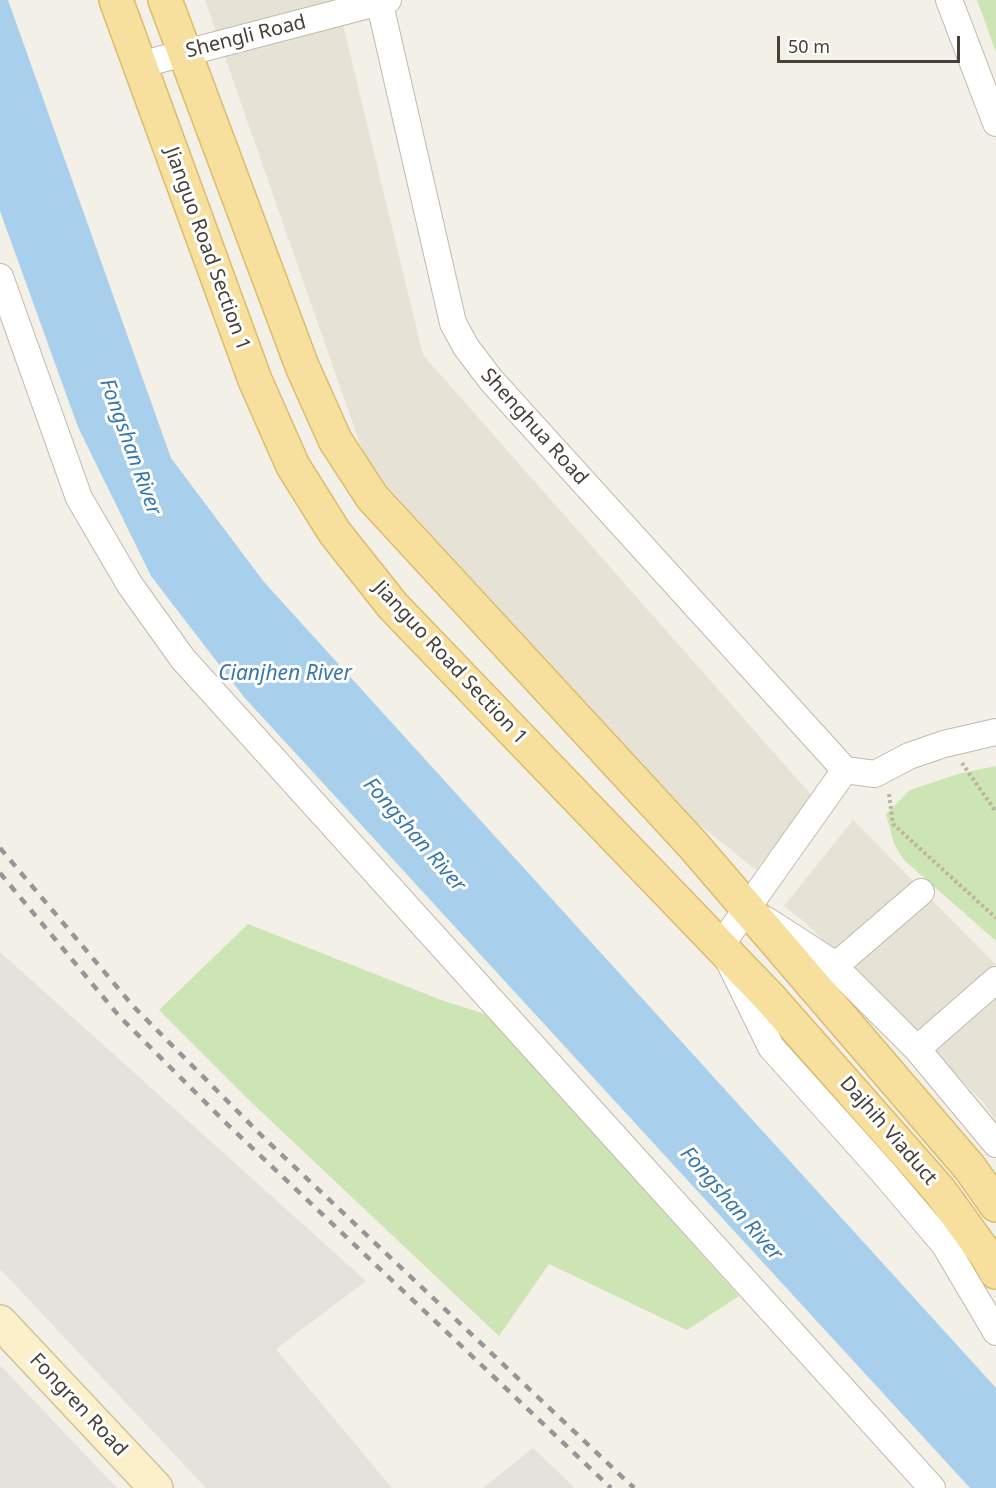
<!DOCTYPE html>
<style>
body{margin:0}
#map{position:relative;width:996px;height:1488px;overflow:hidden;background:#f3f0e8;font-family:"Noto Sans",sans-serif}
canvas{display:block}
.scale{position:absolute;left:777px;top:36px;width:183px;height:27px;box-sizing:border-box;border:3px solid #464037;border-top:0;padding-left:8px;font-size:18px;line-height:21px;white-space:nowrap;color:#464037;-webkit-text-stroke:4px #fff;paint-order:stroke}
</style>
<div id="map">
<canvas width="996" height="1488"></canvas>
<div class="scale">50 m</div>
</div>
<script>
const ctx = document.querySelector('canvas').getContext('2d');
ctx.lineJoin = 'round';
function fillPath(path, color) { ctx.fillStyle = color; ctx.fill(path, 'evenodd'); }
const poly = rows => new Path2D(rows.map(r => 'M' + r).join(''));
function trace(path, color, width, dash) { ctx.strokeStyle = color; ctx.lineWidth = width; ctx.lineCap = dash ? 'butt' : 'round'; ctx.setLineDash(dash || []); ctx.stroke(path); }
function write(font, color, halo, rows, align = 'center') {
  ctx.font = font + ' "Noto Sans",sans-serif'; ctx.lineWidth = 6; ctx.setLineDash([]); ctx.textBaseline = 'middle'; ctx.strokeStyle = halo; ctx.fillStyle = color; for (const [text, x, y, turn = 0] of rows) {
    ctx.save(); ctx.translate(x, y); ctx.rotate((+turn || 0) * Math.PI / 180); ctx.textAlign = isNaN(turn) ? turn : align; if (halo) ctx.strokeText(text, 0, 0); ctx.fillText(text, 0, 0); ctx.restore();
  }
}
fillPath(poly([
 [205,0,337,0,423,355,813,797,756,870,691,818,367,464],
 [853,820,996,965,996,1121,983,1102,806,923,784,906]
]), '#e6e2d6');
fillPath(poly([
 [0,952,366,1281,276,1349,392,1488,206,1488,0,1269],
 [0,1365,117,1488,0,1488],
 [533,1448,575,1488,483,1488]
]), '#e5e1dc');
fillPath(poly([
 [977,0,996,0,996,52],
 [996,766,996,941,904,860,894,844,886,814,910,790,958,774],
 [248,924,441,1000,488,1015,739,1296,687,1330,549,1264,499,1336,250,1101,159,1010]
]), '#cde4b4');
fillPath(poly([
 [0,0,8,0,171,458,264,582,996,1388,996,1488,970,1488,244,697,151,576,78,427,0,211]
]), '#a8cfeb');
const street = poly([
 [379,0,453,323,466,347,491,380,845,770],
 [949,0,996,123],
 [139,65,388,0],
 [0,277,79,498,130,585,183,659,932,1488],
 [845,770,721,945,771,1047,882,1171,944,1244,996,1332],
 [845,770,875,774,909,756,944,744,996,732],
 [766,920,828,960,917,1049,996,1144],
 [834,967,921,892],
 [917,1049,996,980]
]);
const secondary = poly([
 [0,1322,156,1488]
]);
const primary = poly([
 [116,0,255,380,293,466,335,533,393,606,770,998,940,1191,987,1256,996,1272],
 [165,0,302,366,335,440,372,497,693,845,970,1168,996,1205]
]);
trace(street, '#c1baae', 28);
trace(secondary, '#cfc39a', 36);
trace(primary, '#dbbc6d', 36);
trace(poly([
 [962,763,996,812],
 [889,794,893,824,996,918]
]), '#beb39d', 4, [3, 3]);
trace(street, '#fff', 26);
trace(secondary, '#fbf0ca', 33);
trace(primary, '#f7df9d', 33);
trace(poly([
 [0,848,133,1006,264,1138,634,1488],
 [0,873,119,1016,225,1122,611,1488]
]), '#969696', 4.5, [8, 8]);
write('20px', '#464037', '#fff', [
 ["Shengli Road",246,37,-14],
 ["Jianguo Road Section 1",207,249,70],
 ["Shenghua Road",534,427,48],
 ["Jianguo Road Section 1",450,663,47],
 ["Dajhih Viaduct",888,1131,49],
 ["Fongren Road",78,1405,47]
]);
write('italic 21px', '#3878aa', '#fff', [
 ["Fongshan River",130,447,70],
 ["Cianjhen River",285,674],
 ["Fongshan River",414,835,49],
 ["Fongshan River",731,1204,49]
]);
</script>
